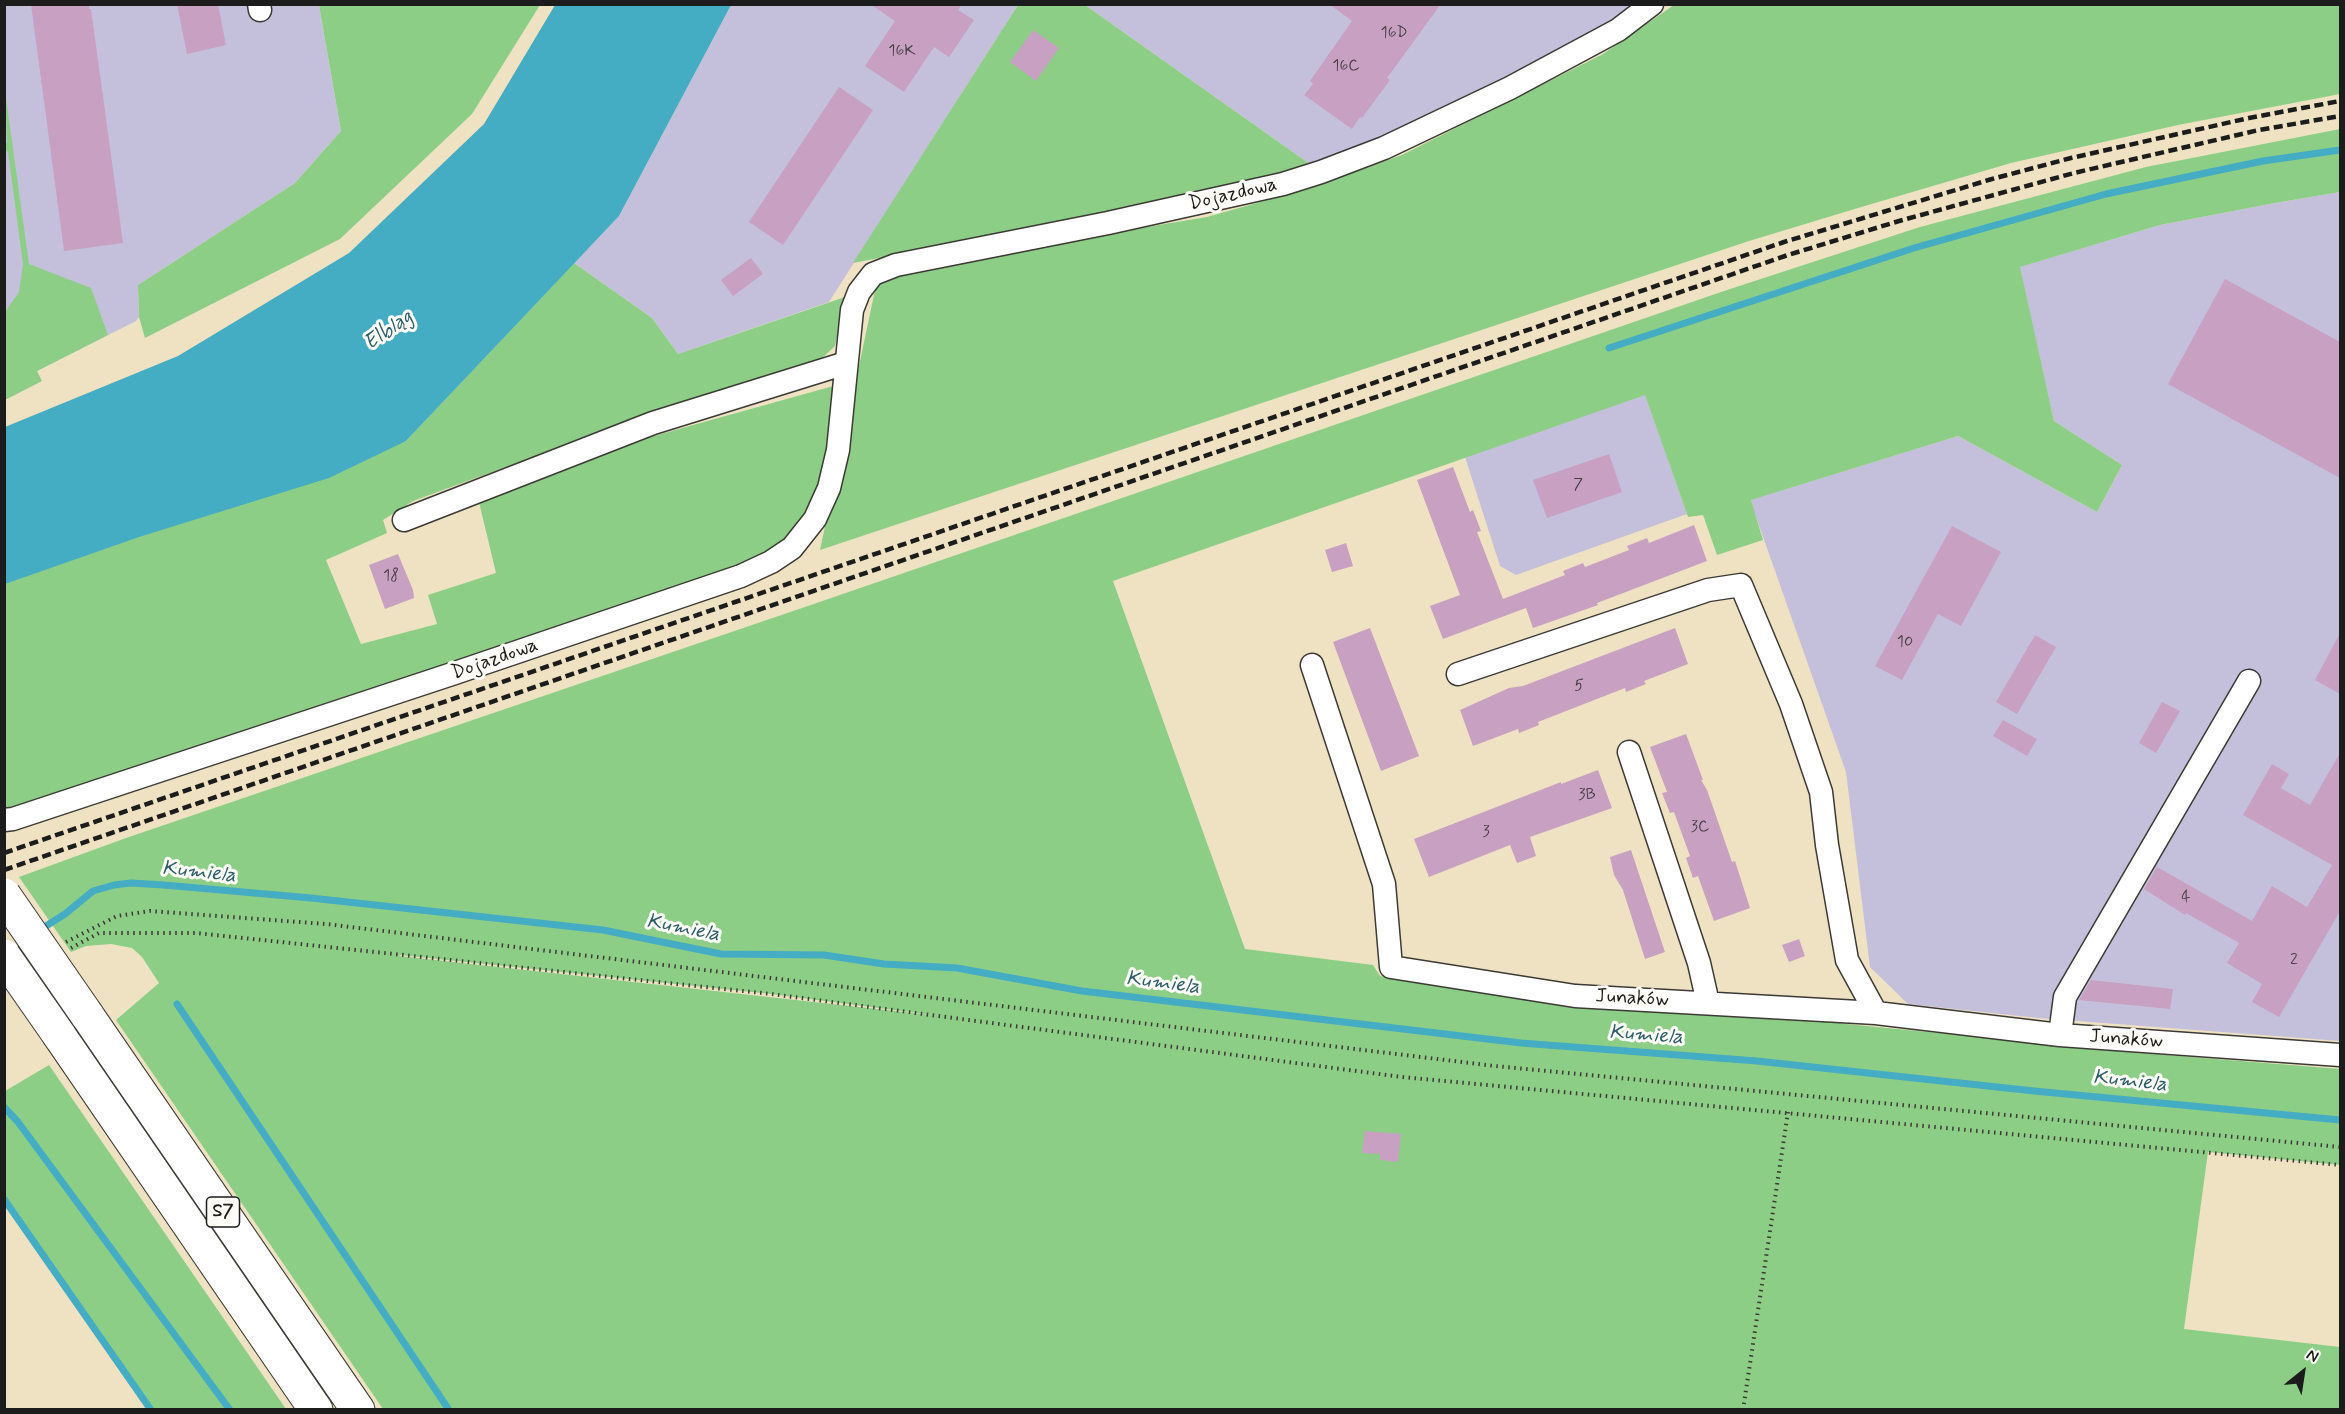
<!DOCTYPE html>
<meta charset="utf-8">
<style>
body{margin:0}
#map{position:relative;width:2345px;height:1414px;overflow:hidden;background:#eee2c2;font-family:Mynerve,sans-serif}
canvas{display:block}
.frame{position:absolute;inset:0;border:6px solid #1c1c1c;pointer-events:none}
.north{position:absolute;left:2273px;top:1342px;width:60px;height:60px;-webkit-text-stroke:4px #fdfcf7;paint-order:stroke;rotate:30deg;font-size:16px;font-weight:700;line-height:24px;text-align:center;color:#1c1c1c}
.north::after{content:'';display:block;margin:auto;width:21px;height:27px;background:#1c1c1c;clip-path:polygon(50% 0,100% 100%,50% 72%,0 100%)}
</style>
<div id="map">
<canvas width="2345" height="1414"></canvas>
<div class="frame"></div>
<div class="north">N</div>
</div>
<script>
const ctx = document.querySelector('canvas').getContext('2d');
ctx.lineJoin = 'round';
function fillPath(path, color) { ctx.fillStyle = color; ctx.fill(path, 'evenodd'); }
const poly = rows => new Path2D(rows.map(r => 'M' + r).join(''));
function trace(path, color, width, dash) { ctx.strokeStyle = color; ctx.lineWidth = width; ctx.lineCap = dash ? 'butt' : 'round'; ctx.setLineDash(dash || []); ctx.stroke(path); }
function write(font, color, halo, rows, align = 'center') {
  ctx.font = font + ' Mynerve,sans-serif'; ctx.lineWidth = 6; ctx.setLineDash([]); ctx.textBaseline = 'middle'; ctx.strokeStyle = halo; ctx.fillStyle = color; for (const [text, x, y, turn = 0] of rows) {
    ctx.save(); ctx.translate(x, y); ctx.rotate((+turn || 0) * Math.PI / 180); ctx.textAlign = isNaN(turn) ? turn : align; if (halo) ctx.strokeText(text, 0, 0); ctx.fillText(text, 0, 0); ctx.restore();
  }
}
fillPath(poly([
 [1640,4,1498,86,1314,167,1085,5],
 [5,5,319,5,341,131,295,183,138,285,139,317,136,321,37,371,5,400],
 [731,5,1018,5,829,302,678,354,652,318,574,263,619,216],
 [2340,192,2340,1041,2038,1018,1908,1004,1870,967,1846,772,1750,500,1958,436,2097,512,2122,465,2054,421,2019,267,2160,225,2275,203],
 [1645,394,1687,514,1516,575,1500,566,1465,457]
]), '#c4c0db');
fillPath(poly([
 [319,5,540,5,472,114,340,239,145,338,139,317,138,285,295,183,341,131],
 [1018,5,1085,5,1314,167,1221,193,853,263],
 [1674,5,2340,5,2340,94,2178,125,2011,163,1858,208,1749,241,820,550,878,276,1062,241,1207,217,1306,189,1402,155,1603,54],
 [5,91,29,264,91,288,108,335,37,371,42,381,5,400,5,312,19,292,23,264,8,152,5,149,5,142,7,143],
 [2340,129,2340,192,2275,203,2160,225,2020,267,2054,421,2122,465,2097,512,1958,436,1751,500,1763,540,1717,555,1703,515,1688,517,1645,395,1113,581,1245,949,1373,965,1380,976,1578,1005,1825,1018,1846,1024,2166,1055,2340,1069,2340,1165,2208,1152,2184,1329,2340,1347,2340,1409,383,1409,116,1020,159,983,142,957,132,948,111,944,86,946,71,952,19,877,126,838,802,608,1724,291,1920,227,2146,167],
 [400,955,771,994,940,1016,399,956],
 [574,263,652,318,678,354,845,297,835,346,818,362,574,442,413,501,383,520,387,533,326,560,361,644,437,624,428,595,496,573,478,498,614,447,837,385,821,495,775,554,5,815,4,584,406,441],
 [49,1065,286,1409,151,1409,5,1199,5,1091]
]), '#8dce86');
fillPath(poly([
 [555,5,731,5,619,216,406,441,329,478,139,537,5,584,5,427,178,356,349,253,484,124]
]), '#44acc3');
trace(poly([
 [1609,348,1914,248,2106,194,2263,161,2340,150],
 [38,931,65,914,93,891,114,885,131,883,164,885,311,898,603,930,721,954,824,955,884,964,957,968,1082,991,1521,1043,1757,1061,2034,1091,2340,1120],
 [177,1004,449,1410],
 [4,1107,18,1122,230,1410],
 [4,1199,151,1410]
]), '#44acc3', 7);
fillPath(poly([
 [31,4,89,4,89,9,91,9,123,243,64,251],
 [177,4,218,4,226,45,187,54],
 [870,4,962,4,958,10,974,20,949,57,934,47,904,92,865,66,895,21],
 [1329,4,1441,4,1387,78,1390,80,1362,118,1360,117,1352,129,1304,95,1313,84,1310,81,1352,21],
 [1033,30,1059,48,1036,81,1010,62],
 [839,87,873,110,783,245,749,222],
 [751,258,763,274,733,296,721,280],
 [2225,279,2340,342,2340,478,2168,384],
 [1609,454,1622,492,1547,518,1533,480],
 [1453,467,1470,512,1473,510,1481,531,1477,532,1503,599,1565,575,1563,571,1583,563,1585,567,1629,550,1627,546,1647,538,1649,543,1694,525,1707,561,1597,603,1598,605,1533,628,1526,608,1443,639,1430,606,1460,595,1417,480],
 [1952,526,2001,552,1961,626,1938,614,1902,680,1875,666],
 [1346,543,1353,566,1332,572,1325,550],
 [398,554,413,590,414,598,385,609,369,565],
 [1370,628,1419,756,1381,771,1333,642],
 [1675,628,1688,664,1644,681,1646,684,1626,692,1625,688,1538,722,1539,725,1519,733,1518,729,1473,746,1460,710,1509,688,1523,686],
 [2340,633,2340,694,2315,680],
 [2035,635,2056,647,2017,714,1996,702],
 [2162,702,2180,711,2156,753,2139,743],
 [2003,720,2037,739,2027,756,1993,736],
 [1686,734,1703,780,1701,780,1707,790,1732,862,1735,861,1750,908,1714,921,1698,876,1693,878,1686,858,1690,856,1674,812,1670,813,1662,793,1667,792,1650,747],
 [2340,753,2340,911,2279,1017,2252,1002,2262,984,2227,963,2239,943,2186,913,2185,915,2144,889,2157,867,2252,921,2272,886,2307,907,2332,865,2243,815,2272,764,2289,774,2281,788,2310,805],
 [1598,770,1612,808,1530,837,1536,856,1517,863,1510,845,1429,877,1414,839,1561,782,1561,784],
 [1631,850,1665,952,1645,959,1623,890,1614,875,1610,857],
 [1799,939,1805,956,1789,962,1782,945],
 [2091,980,2173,989,2170,1009,2079,1000],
 [1365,1131,1401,1134,1398,1162,1380,1160,1380,1154,1362,1153]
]), '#c8a0c1');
const minor = poly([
 [259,4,260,10],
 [404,520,653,423,846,363],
 [1312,665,1384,884,1391,967,1575,996,1876,1013,2060,1035,2340,1055],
 [1458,674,1708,590,1741,585,1791,704,1821,792,1827,845,1847,960,1876,1013],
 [1629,752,1699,963,1708,1003],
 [4,820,13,819,455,673,741,576,771,562,792,548,815,519,829,488,838,450,852,310,859,292,873,274,896,265,1108,223,1283,184,1321,172,1384,148,1510,88,1618,30,1652,4],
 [2060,1035,2065,997,2249,681]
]);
const highway = poly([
 [87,1015,358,1410],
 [59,1035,316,1410]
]);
trace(minor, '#3c3a35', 25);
trace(highway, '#3c3a35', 35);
trace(poly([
 [66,942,117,916,150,911,326,924,1495,1066,2340,1147],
 [71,948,99,933,196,933,771,994,1402,1077,2340,1165],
 [1743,1410,1788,1112]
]), '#3c3a35', 4, [1.5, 4.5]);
trace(minor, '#fff', 22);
trace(highway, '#fff', 33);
trace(poly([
 [4,853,1784,242,1992,179,2071,158,2249,118,2340,101],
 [4,870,1788,255,1899,221,2074,173,2259,130,2340,116]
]), '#1c1c1c', 4.5, [9, 4.5]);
const highwayBridge = poly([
 [4,895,87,1015],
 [4,956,59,1035]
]);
trace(highwayBridge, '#3c3a35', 35, []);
trace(highwayBridge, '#fff', 33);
write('16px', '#473d45', null, [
 ["16D",1394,34],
 ["16K",902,52],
 ["16C",1346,67],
 ["7",1578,486],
 ["18",391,577],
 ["10",1905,643],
 ["5",1579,687],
 ["3B",1587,796],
 ["3C",1700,828],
 ["3",1486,833],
 ["4",2186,898],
 ["2",2294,961]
]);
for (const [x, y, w] of [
 [223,1212,33]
]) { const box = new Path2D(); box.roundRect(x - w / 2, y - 15, w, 30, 4.5); ctx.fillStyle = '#fdfcf7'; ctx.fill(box); trace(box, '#1c1c1c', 1.5); }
write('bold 18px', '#1c1c1c', null, [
 ["S7",223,1212]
]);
write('20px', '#1c1c1c', '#fdfcf7', [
 ["Dojazdowa",1233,195,-13],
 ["Dojazdowa",495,660,-19],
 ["Junaków",1632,999,3],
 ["Junaków",2126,1040,4]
]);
write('italic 21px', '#2e5d67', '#fdfcf7', [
 ["Elbląg",389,331,-35],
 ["Kumiela",199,873,6],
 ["Kumiela",683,929,11],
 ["Kumiela",1163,984,7],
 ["Kumiela",1646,1036,4],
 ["Kumiela",2130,1082,6]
]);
</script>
